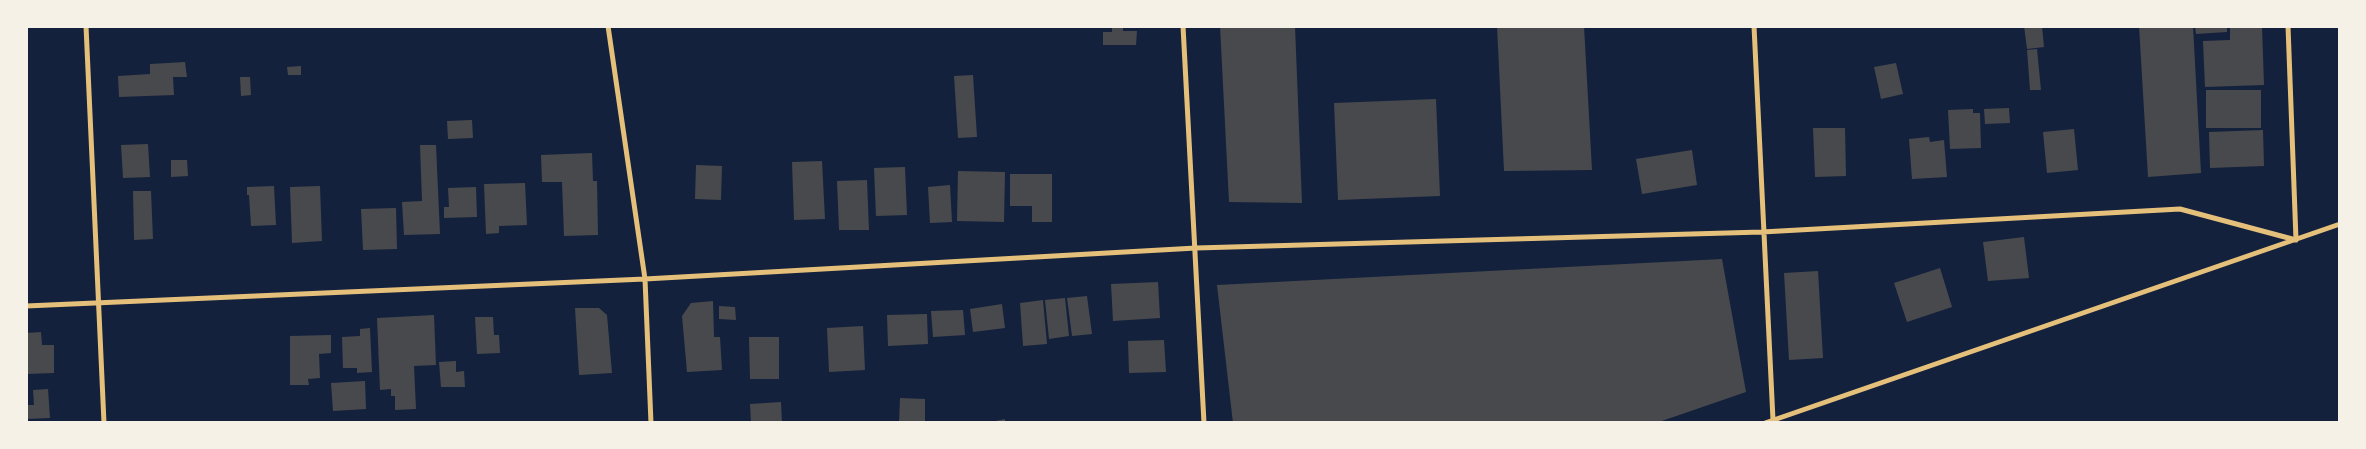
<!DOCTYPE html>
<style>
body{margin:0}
#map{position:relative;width:2366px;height:449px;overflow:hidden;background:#14213d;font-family:"Public Sans",sans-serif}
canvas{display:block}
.frame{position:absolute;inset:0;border:28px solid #f6f1e7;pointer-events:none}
</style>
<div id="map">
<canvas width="2366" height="449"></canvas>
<div class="frame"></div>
</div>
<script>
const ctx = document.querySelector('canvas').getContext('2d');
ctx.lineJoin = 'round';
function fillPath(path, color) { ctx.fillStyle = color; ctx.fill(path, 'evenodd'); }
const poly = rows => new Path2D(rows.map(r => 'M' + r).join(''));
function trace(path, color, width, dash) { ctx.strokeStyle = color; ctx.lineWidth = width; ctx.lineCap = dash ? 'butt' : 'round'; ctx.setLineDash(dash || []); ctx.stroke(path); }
fillPath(poly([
 [1112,26,1123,26,1123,31,1137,31,1136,45,1103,45,1103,32,1112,32],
 [1220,26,1295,26,1302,203,1229,202],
 [1497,26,1584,26,1592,170,1504,171],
 [2024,26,2042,26,2044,47,2027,49],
 [2139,26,2193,26,2201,173,2148,177],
 [2195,26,2227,26,2227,32,2196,34],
 [2230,26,2262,26,2264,85,2205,87,2203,41,2230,40],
 [2037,49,2041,90,2030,90,2027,50],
 [185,62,187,77,173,77,174,95,119,97,118,76,150,74,150,64],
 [1896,63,1903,94,1881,99,1874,67],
 [301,66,301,75,288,75,287,67],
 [973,75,977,137,958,138,954,76],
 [240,77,250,77,251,95,241,96],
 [2206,90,2261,90,2261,128,2206,128],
 [1436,99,1440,196,1338,200,1334,103],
 [2009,108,2010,123,1985,124,1984,109],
 [1973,109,1973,113,1980,113,1981,148,1950,149,1948,110],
 [472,120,473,138,448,139,447,121],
 [1813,128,1845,128,1846,176,1815,177],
 [2074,129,2078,170,2047,173,2043,132],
 [2263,130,2264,166,2210,168,2209,132],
 [1929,137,1930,142,1944,140,1947,177,1912,179,1909,139],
 [148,144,150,177,123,178,121,145],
 [420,145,436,145,440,234,404,235,402,202,422,201],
 [1692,150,1697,185,1642,194,1636,159],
 [592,153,593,181,597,181,598,235,564,236,562,182,542,182,541,155],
 [171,160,187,160,188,176,171,177],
 [822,161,825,219,794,220,792,162],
 [696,165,722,166,721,200,695,199],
 [905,167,907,215,876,216,874,168],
 [958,171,1005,172,1004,222,957,221],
 [1010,174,1052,174,1052,222,1032,222,1032,206,1010,206],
 [867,180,869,230,839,230,837,181],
 [525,183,527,225,499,226,499,233,486,234,484,184],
 [950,185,952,222,930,223,928,187],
 [274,186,276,225,251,226,249,195,247,195,247,187],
 [320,186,322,241,292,243,290,187],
 [476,187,477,217,444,218,444,207,449,207,448,188],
 [133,191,151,191,153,239,134,240],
 [396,208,397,249,363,250,361,209],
 [2024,237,2029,278,1988,281,1983,242],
 [1722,259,1746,392,1656,423,1233,423,1217,285],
 [1940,268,1952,307,1907,322,1894,283],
 [1818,271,1823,358,1789,360,1784,273],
 [1158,282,1160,318,1113,321,1111,284],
 [1087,296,1092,334,1072,336,1067,298],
 [1065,298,1069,336,1049,339,1045,300],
 [1043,300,1047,344,1023,346,1020,303],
 [713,301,714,337,720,337,722,370,687,372,682,316,691,303],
 [1002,304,1005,328,973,332,970,309],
 [719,306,735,307,736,320,719,319],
 [575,308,599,308,607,315,612,373,579,375],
 [963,310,965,335,933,337,931,311],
 [927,314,928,344,888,346,887,315],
 [434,315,436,365,414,366,416,409,395,410,395,396,391,396,391,389,380,390,377,318],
 [475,317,493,317,494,335,499,335,500,353,477,354],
 [863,326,865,370,829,372,827,328],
 [370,328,372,372,357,373,357,368,343,368,342,337,360,336,360,329],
 [41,332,42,345,54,345,54,373,26,374,26,333],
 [331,335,331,353,319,354,320,378,308,379,309,385,290,385,290,336],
 [749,337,779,337,779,379,750,379],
 [1164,340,1166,372,1129,373,1128,341],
 [456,361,456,372,464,371,465,387,441,387,439,362],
 [365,381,366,409,333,411,331,383],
 [48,389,50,418,26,419,26,405,34,405,33,390],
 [900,398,925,399,925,423,899,423],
 [781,402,782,423,751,423,750,404],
 [1005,419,1005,423,991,423,991,422]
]), '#48494c');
trace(poly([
 [86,26,104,423],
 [608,26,645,279,651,423],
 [1183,26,1204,423],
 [1754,26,1773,420],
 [26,306,645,279,1196,248,1762,232,2180,209,2296,240,2288,26],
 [1765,423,2340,224]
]), '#e5c07b', 5);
</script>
